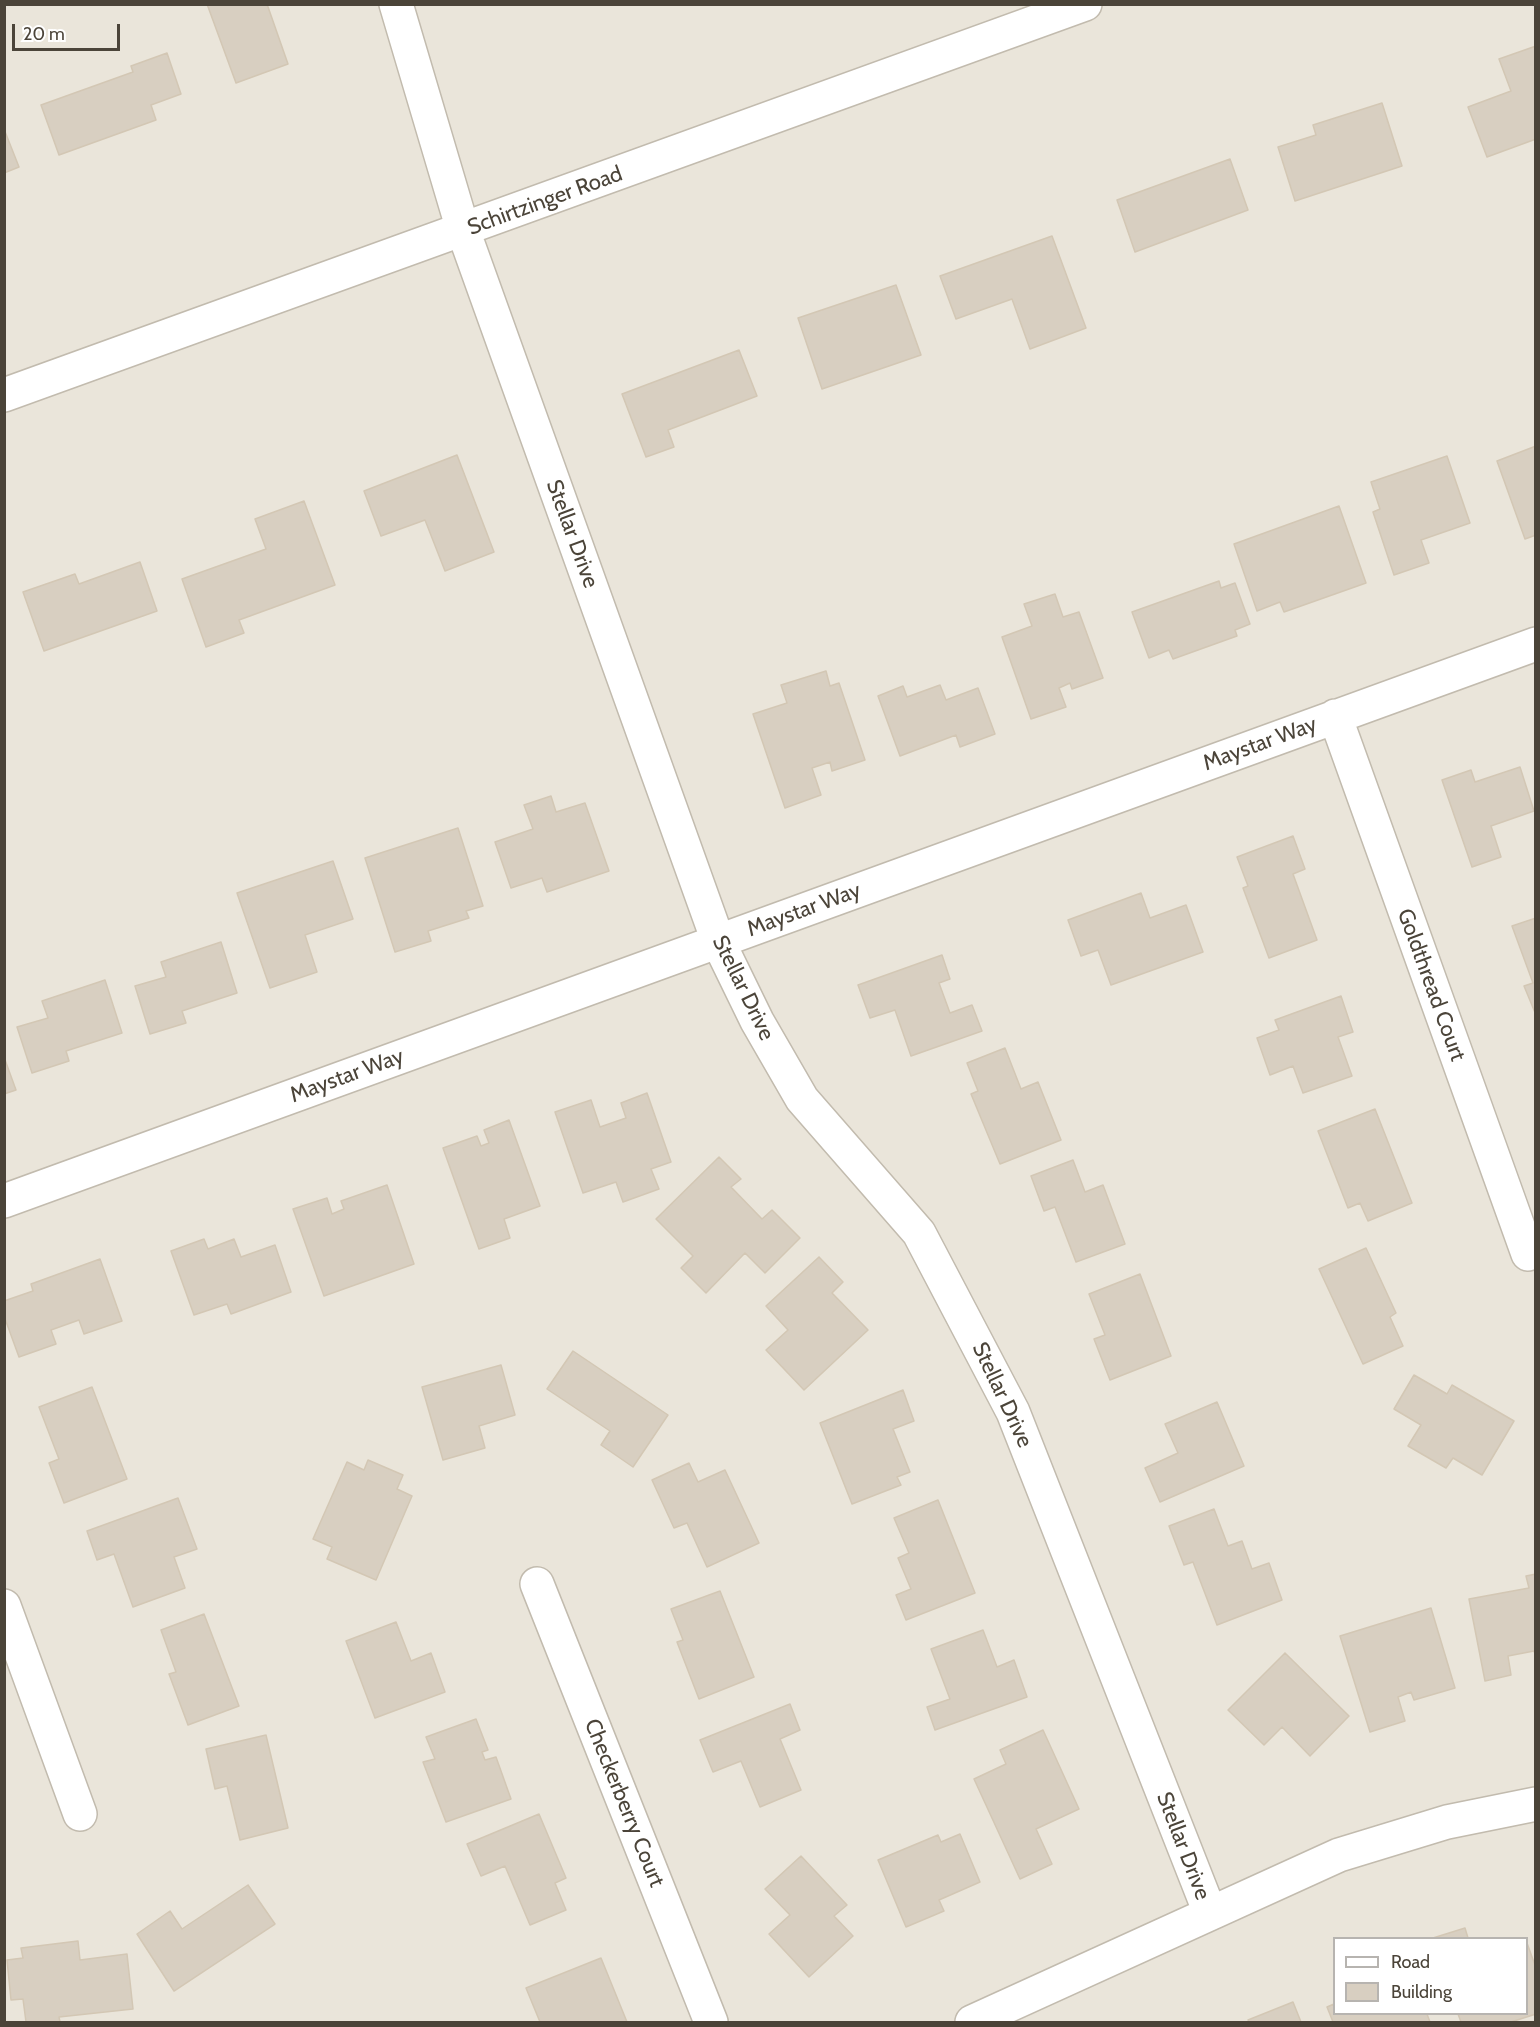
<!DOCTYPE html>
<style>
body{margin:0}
#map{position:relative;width:1540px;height:2027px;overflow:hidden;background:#f6f3ec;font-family:Cabin,sans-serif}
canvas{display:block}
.frame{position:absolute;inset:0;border:6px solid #4b4439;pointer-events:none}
.legend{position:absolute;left:1333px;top:1937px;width:195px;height:78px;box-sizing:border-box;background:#fff;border:2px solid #b7b4b0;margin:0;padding:8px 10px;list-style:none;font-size:18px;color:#4b4439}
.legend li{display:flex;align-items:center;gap:12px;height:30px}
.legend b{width:30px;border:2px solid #b7b4b0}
.scale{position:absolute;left:12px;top:24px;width:108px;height:27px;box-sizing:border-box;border:3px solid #4b4439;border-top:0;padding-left:8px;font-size:18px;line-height:21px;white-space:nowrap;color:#4b4439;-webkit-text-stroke:4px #fff;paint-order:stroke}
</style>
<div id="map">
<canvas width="1540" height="2027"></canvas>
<div class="frame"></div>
<ul class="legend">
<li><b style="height:8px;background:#fff"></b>Road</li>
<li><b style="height:16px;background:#d8cfc1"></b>Building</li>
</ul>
<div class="scale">20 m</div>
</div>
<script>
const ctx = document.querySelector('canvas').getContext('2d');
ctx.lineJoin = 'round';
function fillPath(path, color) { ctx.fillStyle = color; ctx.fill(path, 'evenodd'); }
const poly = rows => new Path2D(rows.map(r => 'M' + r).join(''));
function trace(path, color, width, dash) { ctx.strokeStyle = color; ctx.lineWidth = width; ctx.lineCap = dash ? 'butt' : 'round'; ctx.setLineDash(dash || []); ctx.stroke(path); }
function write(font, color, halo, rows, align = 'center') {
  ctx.font = font + ' Cabin,sans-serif'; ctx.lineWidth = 5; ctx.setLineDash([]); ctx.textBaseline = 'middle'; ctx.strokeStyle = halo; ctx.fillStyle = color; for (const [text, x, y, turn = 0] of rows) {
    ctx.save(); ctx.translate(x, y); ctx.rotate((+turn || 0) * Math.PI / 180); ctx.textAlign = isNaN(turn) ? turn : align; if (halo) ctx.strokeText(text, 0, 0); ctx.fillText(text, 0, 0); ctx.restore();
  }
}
fillPath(poly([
 [5,5,1535,5,1535,2022,5,2022],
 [1334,1938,1526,1938,1526,2014,1334,2014]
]), '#eae5da');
const building = poly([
 [207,4,267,4,288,64,236,83,207,4],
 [1536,46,1536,139,1487,157,1468,107,1511,91,1499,59,1536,46],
 [167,53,181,94,151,105,156,120,59,155,41,105,133,72,131,66,167,53],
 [1382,103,1402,166,1295,201,1278,147,1316,135,1313,125,1382,103],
 [4,129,19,167,4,173,4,129],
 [1230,159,1248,210,1135,252,1117,200,1230,159],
 [1052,236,1086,328,1030,349,1012,299,956,319,940,276,1052,236],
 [896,285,921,355,822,389,798,318,896,285],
 [739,350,757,396,668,430,674,447,646,457,622,394,739,350],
 [1536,446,1536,535,1525,539,1497,461,1536,446],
 [457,455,494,552,445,571,425,520,381,536,364,491,457,455],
 [1447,456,1470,523,1421,540,1429,563,1394,575,1373,512,1380,509,1371,482,1447,456],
 [304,501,335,585,239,620,244,633,206,647,182,579,266,549,255,519,304,501],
 [1339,506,1366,583,1284,612,1280,602,1257,611,1234,544,1339,506],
 [140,562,157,611,44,651,23,592,75,574,79,584,140,562],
 [1219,581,1221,588,1235,583,1250,624,1235,630,1237,636,1173,659,1169,650,1149,658,1132,612,1219,581],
 [1055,594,1063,617,1079,612,1103,678,1072,689,1070,683,1059,688,1066,707,1031,719,1002,637,1032,626,1024,604,1055,594],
 [826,671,830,686,839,683,865,760,832,771,830,762,812,768,821,795,785,808,753,714,787,703,781,685,826,671],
 [940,685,946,700,978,688,995,734,960,747,956,735,900,756,878,696,903,686,907,697,940,685],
 [1520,767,1534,811,1491,826,1501,857,1472,867,1442,780,1471,770,1475,782,1520,767],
 [551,796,556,812,585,803,609,871,547,892,542,878,511,888,495,842,533,829,524,805,551,796],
 [458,828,483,906,466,911,469,918,428,931,431,941,395,952,365,858,458,828],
 [1293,836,1305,869,1293,874,1317,940,1269,958,1243,888,1248,886,1237,857,1293,836],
 [333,861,353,919,305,935,317,972,270,988,237,893,333,861],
 [1141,893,1150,918,1186,905,1203,952,1111,985,1098,950,1081,956,1068,920,1141,893],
 [1536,918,1536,1015,1524,986,1533,983,1512,926,1536,918],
 [221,942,237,993,182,1011,186,1023,150,1034,135,986,166,977,161,962,221,942],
 [942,955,950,979,939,983,950,1013,972,1005,982,1031,911,1056,895,1010,870,1018,858,985,942,955],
 [105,980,122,1033,66,1051,69,1061,32,1073,17,1027,48,1018,42,1001,105,980],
 [1341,996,1353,1032,1338,1037,1352,1076,1303,1093,1293,1066,1270,1075,1257,1038,1279,1030,1275,1020,1341,996],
 [1005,1048,1021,1089,1038,1082,1061,1140,1000,1164,971,1094,978,1091,967,1063,1005,1048],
 [4,1057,16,1090,4,1094,4,1057],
 [647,1093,671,1162,651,1169,659,1189,623,1202,616,1182,583,1193,555,1112,591,1100,600,1127,626,1118,621,1103,647,1093],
 [1375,1109,1412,1203,1368,1221,1360,1203,1348,1208,1318,1131,1375,1109],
 [509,1120,540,1206,504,1219,510,1238,479,1249,443,1148,477,1136,481,1146,489,1143,484,1130,509,1120],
 [719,1157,741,1179,731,1187,762,1219,772,1210,800,1238,765,1273,745,1253,706,1293,681,1268,693,1256,656,1219,719,1157],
 [1073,1160,1085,1192,1103,1185,1125,1244,1076,1262,1055,1207,1044,1211,1031,1176,1073,1160],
 [387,1185,414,1264,324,1296,293,1209,327,1198,332,1214,344,1209,341,1201,387,1185],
 [204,1239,208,1249,234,1239,241,1257,275,1245,291,1292,231,1314,227,1304,194,1315,171,1251,204,1239],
 [1366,1248,1396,1313,1390,1317,1403,1346,1363,1364,1319,1269,1366,1248],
 [819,1257,843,1282,832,1293,868,1330,804,1390,766,1350,788,1330,766,1306,819,1257],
 [100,1259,122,1321,84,1334,79,1320,51,1330,56,1344,19,1357,4,1316,4,1301,33,1291,31,1284,100,1259],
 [1140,1274,1171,1356,1110,1380,1094,1339,1105,1335,1089,1294,1140,1274],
 [573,1351,668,1415,633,1467,601,1445,610,1431,547,1389,573,1351],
 [501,1365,515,1415,479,1426,485,1448,443,1460,422,1387,501,1365],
 [1414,1375,1447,1394,1452,1385,1514,1421,1482,1475,1453,1458,1446,1468,1408,1446,1421,1425,1394,1409,1414,1375],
 [92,1387,127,1479,64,1503,49,1463,59,1459,39,1407,92,1387],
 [903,1390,914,1421,893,1429,910,1472,897,1477,901,1485,852,1504,820,1423,903,1390],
 [1217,1402,1244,1466,1160,1502,1145,1468,1178,1453,1165,1424,1217,1402],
 [368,1460,403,1475,397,1489,412,1496,376,1580,327,1559,332,1547,313,1539,347,1462,364,1470,368,1460],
 [689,1463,698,1482,725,1470,759,1543,707,1567,687,1523,674,1528,652,1480,689,1463],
 [178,1498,197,1549,174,1557,185,1588,133,1607,114,1554,97,1560,87,1531,178,1498],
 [938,1500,975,1593,906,1620,896,1595,911,1589,898,1558,909,1553,894,1518,938,1500],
 [1214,1509,1228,1546,1242,1541,1252,1569,1269,1563,1282,1600,1217,1625,1193,1562,1184,1565,1169,1526,1214,1509],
 [1536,1574,1536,1657,1534,1651,1508,1656,1511,1675,1485,1681,1469,1599,1529,1588,1526,1576,1536,1574],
 [720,1591,754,1677,699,1699,677,1642,683,1640,671,1609,720,1591],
 [1431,1608,1455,1688,1414,1700,1411,1692,1398,1697,1405,1721,1370,1732,1340,1636,1431,1608],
 [204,1614,239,1706,188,1725,169,1674,176,1672,161,1630,204,1614],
 [396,1622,411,1661,431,1653,445,1692,375,1718,346,1641,396,1622],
 [983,1630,997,1667,1014,1660,1027,1697,935,1730,927,1707,950,1699,931,1649,983,1630],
 [1285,1653,1349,1716,1310,1756,1282,1727,1264,1745,1228,1710,1285,1653],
 [790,1704,800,1730,780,1739,801,1790,760,1807,741,1761,713,1772,700,1740,790,1704],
 [476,1719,488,1750,482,1752,485,1760,496,1757,511,1799,446,1822,423,1762,435,1759,426,1737,476,1719],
 [1043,1730,1079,1809,1036,1829,1052,1864,1020,1879,974,1779,1006,1764,1000,1750,1043,1730],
 [266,1735,288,1828,240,1840,227,1786,215,1789,206,1749,266,1735],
 [539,1814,566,1878,555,1883,566,1910,530,1925,505,1866,481,1876,467,1844,539,1814],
 [960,1834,980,1882,939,1900,944,1911,906,1927,878,1860,938,1835,941,1842,960,1834],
 [801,1856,847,1905,834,1916,853,1936,809,1977,769,1934,790,1915,765,1889,801,1856],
 [248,1885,275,1924,174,1991,137,1934,170,1911,182,1929,248,1885],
 [1465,1928,1468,1938,1433,1938,1465,1928],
 [78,1941,80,1960,127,1954,133,2009,59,2017,60,2022,26,2022,23,1999,11,2000,7,1960,23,1958,21,1948,78,1941],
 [1527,1943,1536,1968,1536,2014,1511,2022,1461,2022,1458,2014,1526,2014,1527,1943],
 [601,1958,627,2022,540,2022,526,1988,601,1958],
 [1293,2002,1301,2022,1249,2022,1248,2020,1293,2002],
 [1334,2004,1334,2014,1427,2014,1430,2022,1333,2022,1327,2007,1334,2004]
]);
fillPath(building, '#d8cfc1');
trace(building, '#d3c7b4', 1.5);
const minor = poly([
 [396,4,463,230,718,941,757,1021,802,1099,919,1233,1013,1412,1210,1913],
 [4,395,1085,4],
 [1335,716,1528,1254],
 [4,1201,1536,644],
 [537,1584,711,2022],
 [4,1606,80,1814],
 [972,2022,1339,1855,1447,1822,1536,1804]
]);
trace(minor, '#c2bbae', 36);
trace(minor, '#fff', 33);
write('22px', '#4b4439', '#fff', [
 ["Schirtzinger Road",545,201,-20],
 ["Stellar Drive",572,534,70],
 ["Maystar Way",1260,744,-20],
 ["Maystar Way",804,910,-20],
 ["Goldthread Court",1431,985,70],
 ["Stellar Drive",743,988,64],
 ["Maystar Way",347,1076,-20],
 ["Stellar Drive",1002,1395,65],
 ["Checkerberry Court",624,1803,68],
 ["Stellar Drive",1183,1846,69]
]);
</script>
